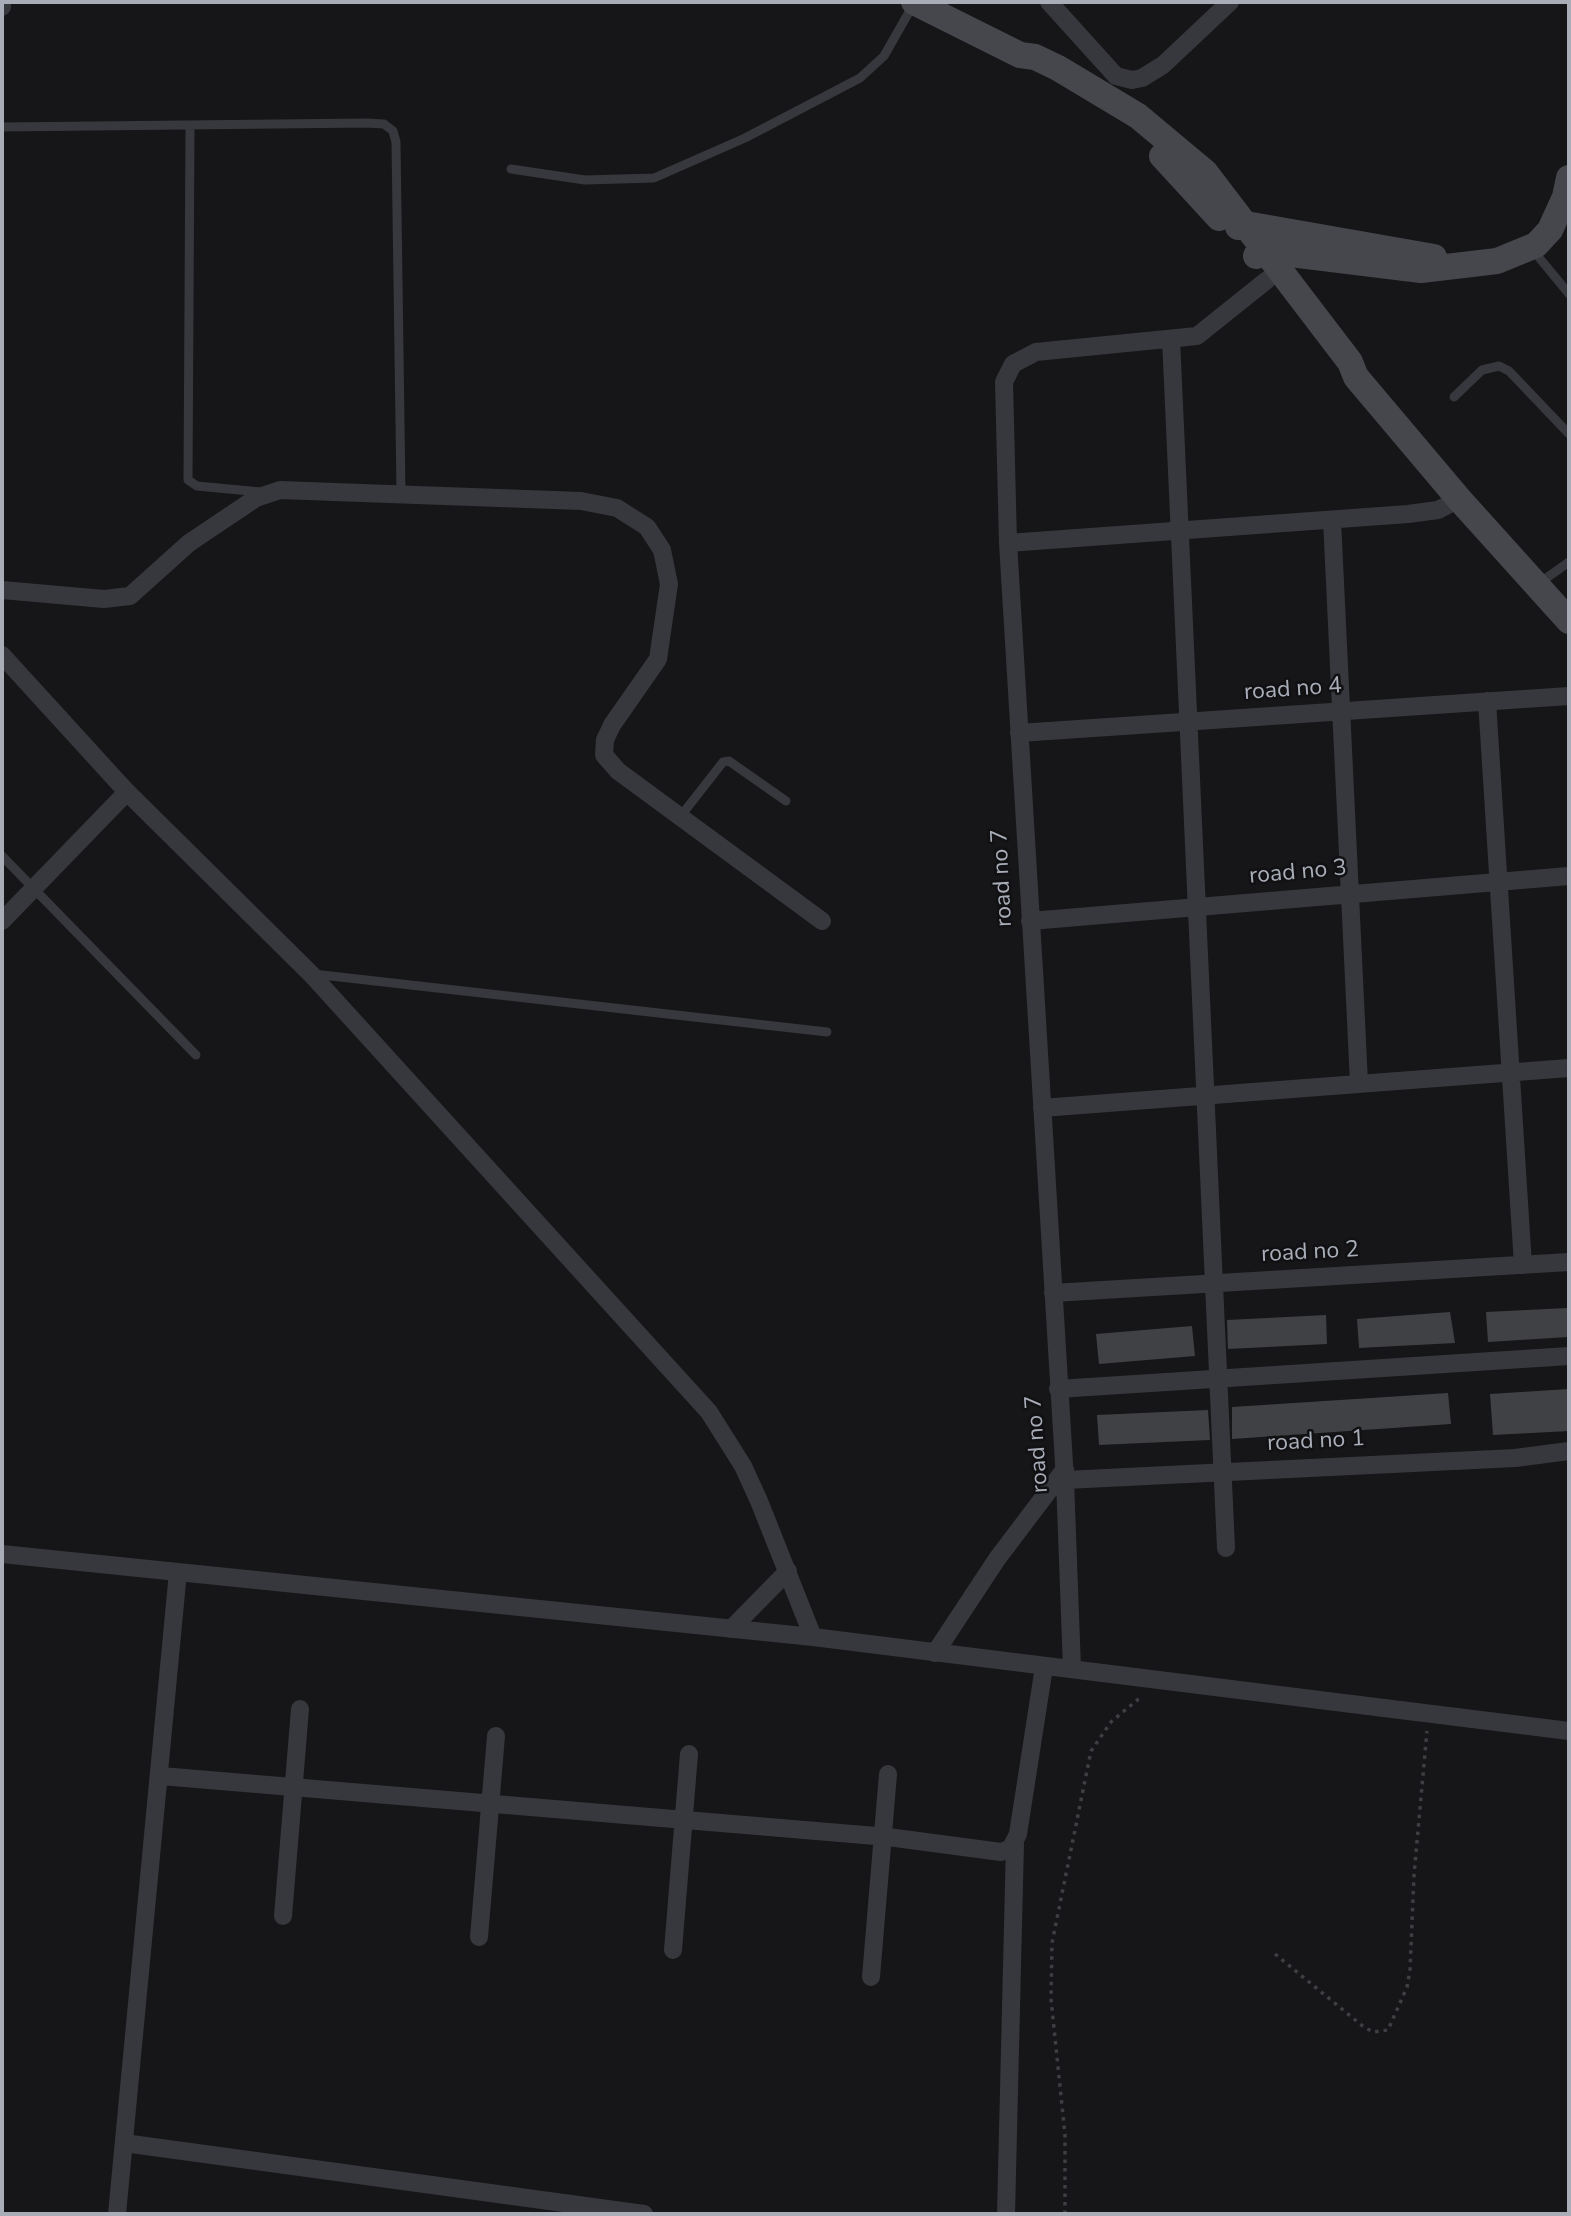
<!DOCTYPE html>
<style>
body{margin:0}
#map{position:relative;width:1571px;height:2216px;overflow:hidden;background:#161618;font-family:"Nunito Sans",sans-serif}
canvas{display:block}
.frame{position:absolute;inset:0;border:4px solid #a8adb8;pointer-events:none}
</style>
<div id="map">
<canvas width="1571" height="2216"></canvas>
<div class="frame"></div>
</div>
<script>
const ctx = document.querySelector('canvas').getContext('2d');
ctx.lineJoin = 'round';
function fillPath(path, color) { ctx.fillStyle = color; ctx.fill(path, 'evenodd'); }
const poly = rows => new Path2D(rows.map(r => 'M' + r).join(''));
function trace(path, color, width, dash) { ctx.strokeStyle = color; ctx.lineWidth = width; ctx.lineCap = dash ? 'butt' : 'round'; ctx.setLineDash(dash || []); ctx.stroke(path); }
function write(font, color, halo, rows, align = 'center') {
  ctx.font = font + ' "Nunito Sans",sans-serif'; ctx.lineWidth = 5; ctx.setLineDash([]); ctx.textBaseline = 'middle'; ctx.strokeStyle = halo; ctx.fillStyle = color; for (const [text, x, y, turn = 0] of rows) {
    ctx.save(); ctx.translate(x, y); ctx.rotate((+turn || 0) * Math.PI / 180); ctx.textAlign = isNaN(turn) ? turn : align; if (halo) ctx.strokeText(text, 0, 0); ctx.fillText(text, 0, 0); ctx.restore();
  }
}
fillPath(poly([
 [1567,1308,1568,1337,1488,1342,1486,1312],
 [1450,1312,1455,1343,1359,1348,1357,1319],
 [1326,1315,1327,1344,1228,1349,1227,1320],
 [1192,1326,1195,1356,1099,1364,1096,1334],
 [1569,1389,1569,1431,1493,1435,1490,1394],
 [1448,1393,1451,1424,1232,1439,1232,1407],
 [1208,1410,1210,1440,1099,1445,1097,1415]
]), '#404145');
trace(poly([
 [1275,1954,1365,2028,1374,2032,1388,2030,1407,1987,1410,1970,1414,1875,1427,1731],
 [1065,2214,1065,2135,1051,1999,1052,1943,1091,1751,1111,1722,1142,1696]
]), '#3d3f44', 3.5, [3.5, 5]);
trace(poly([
 [2,127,367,123,384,124,393,131,396,142,401,493],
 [190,127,188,480,197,486,261,492],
 [511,169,585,180,654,178,745,138,860,78,884,56,913,5],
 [1532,249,1569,294],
 [1454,397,1482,370,1499,366,1509,371,1569,434],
 [1538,584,1569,562],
 [680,817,723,762,729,761,786,801],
 [2,856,196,1055],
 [313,974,827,1032]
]), '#37383d', 9);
trace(poly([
 [1049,2,1116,76,1132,80,1142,78,1163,65,1230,2],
 [2,7,2,2],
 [1171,339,1226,1548],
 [1332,520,1359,1083],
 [1008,543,1408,514,1438,510,1459,499],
 [2,590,104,599,130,596,189,543,256,498,280,490,581,501,617,508,647,527,662,550,669,584,658,659,612,725,605,740,604,755,618,771,822,921],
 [2,655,127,792,311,974,709,1412,743,1466,759,1501,813,1637],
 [1487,701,1523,1265],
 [1019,733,1569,696],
 [2,921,127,792],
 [1030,921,1569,876],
 [1042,1108,1569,1068],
 [1053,1293,1569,1262],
 [1058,1389,1569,1356],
 [1065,1480,1515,1458,1569,1451],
 [2,1554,813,1637,1569,1731],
 [731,1629,788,1571],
 [935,1653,997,1559,1065,1469],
 [1072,1668,1065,1480,1008,543,1004,382,1013,364,1036,352,1197,336,1267,280],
 [161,1776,888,1837,1001,1852,1011,1848,1018,1834,1044,1667],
 [283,1916,300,1709],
 [479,1937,496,1736],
 [673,1950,689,1754],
 [871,1977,888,1774],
 [124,2143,644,2214],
 [117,2214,178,1572],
 [1006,2214,1015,1843]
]), '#37383d', 18);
trace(poly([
 [914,2,1020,55,1035,57,1058,68,1138,116,1205,172,1350,362,1356,377,1459,499,1569,621],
 [1162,156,1219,218],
 [1238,227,1246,224,1434,257],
 [1256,256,1266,251,1421,270,1497,261,1536,245,1550,230,1565,197,1569,178]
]), '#45474d', 26);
write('23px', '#a8adb8', '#111113', [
 ["road no 4",1293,690,-4],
 ["road no 3",1298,873,-5],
 ["road no 7",1003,878,-93],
 ["road no 2",1310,1253,-3],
 ["road no 1",1316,1442,-3],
 ["road no 7",1038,1444,-94]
]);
</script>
